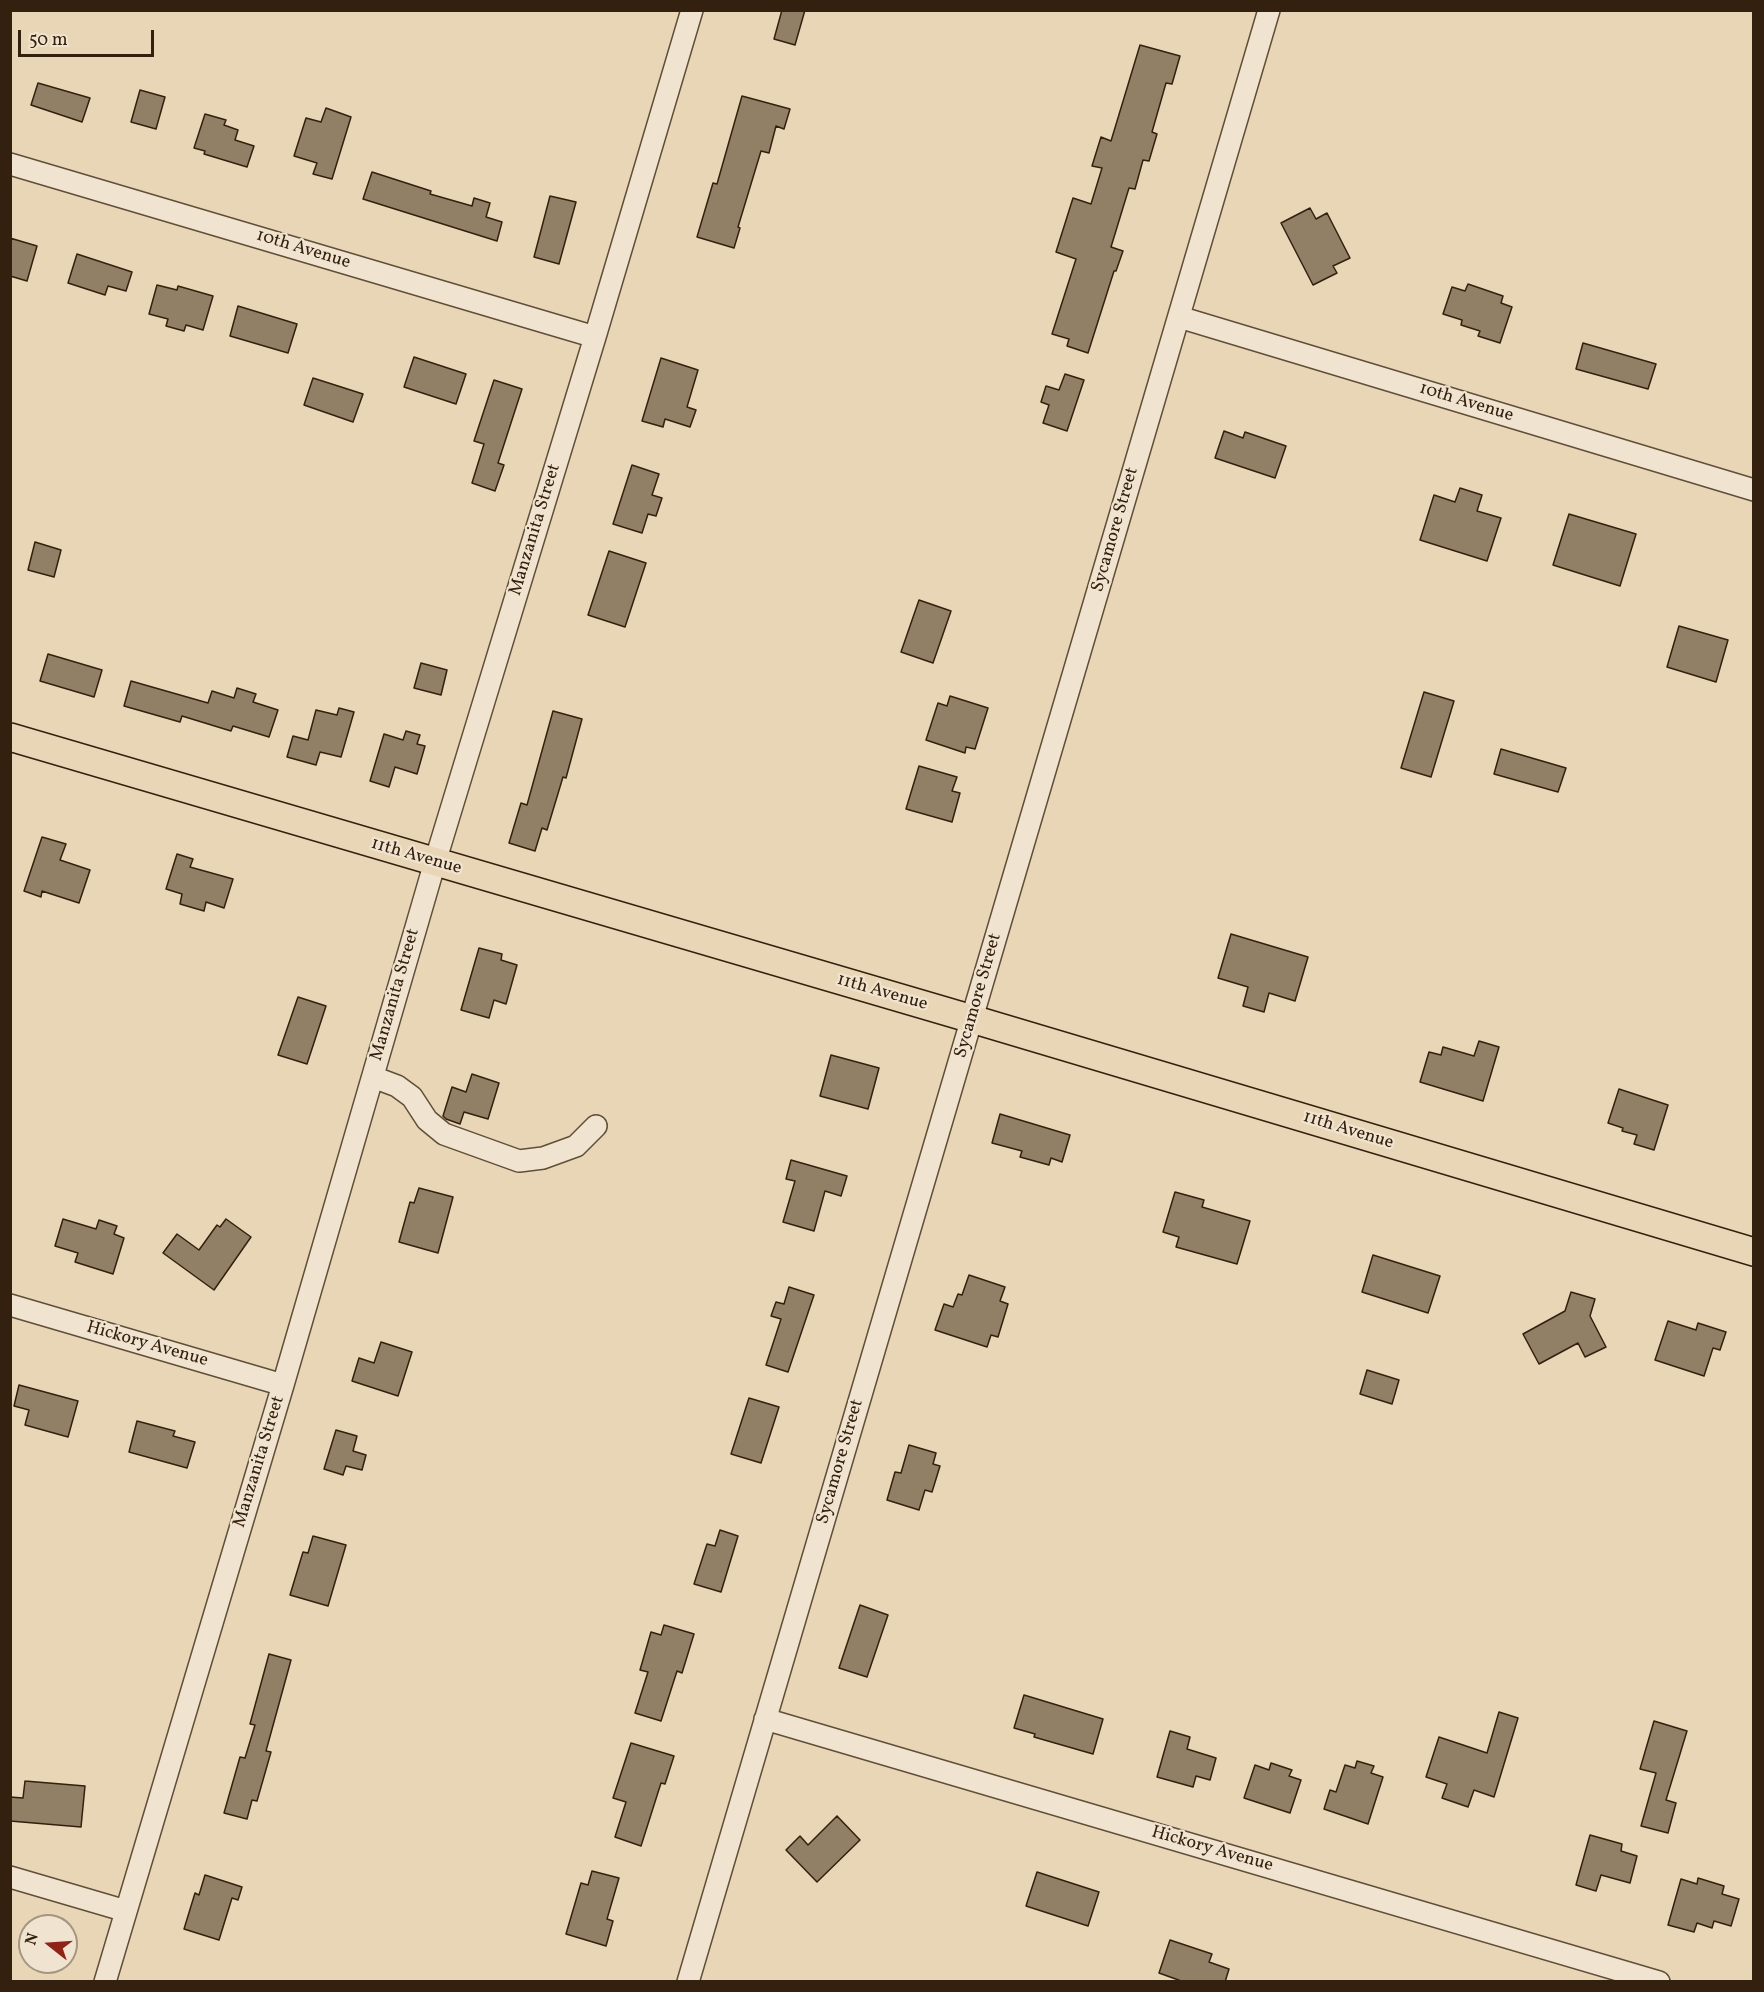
<!DOCTYPE html>
<style>
body{margin:0}
#map{position:relative;width:1764px;height:1992px;overflow:hidden;background:#e8d6b7;font-family:Vollkorn,serif}
canvas{display:block}
.frame{position:absolute;inset:0;border:12px solid #33200e;pointer-events:none}
.north{position:absolute;left:18px;top:1914px;width:60px;height:60px;box-sizing:border-box;background:#f0e4d0;border:2px solid #a49682;border-radius:50%;rotate:287deg;font-size:16px;font-weight:700;line-height:24px;text-align:center;color:#33200e}
.north::after{content:'';display:block;margin:auto;width:21px;height:27px;background:#8f2418;clip-path:polygon(50% 0,100% 100%,50% 72%,0 100%)}
.scale{position:absolute;left:18px;top:30px;width:136px;height:27px;box-sizing:border-box;border:3px solid #33200e;border-top:0;padding-left:8px;font-size:18px;line-height:21px;white-space:nowrap;color:#33200e;-webkit-text-stroke:4px #f0e4d0;paint-order:stroke}
</style>
<div id="map">
<canvas width="1764" height="1992"></canvas>
<div class="frame"></div>
<div class="north">N</div>
<div class="scale">50 m</div>
</div>
<script>
const ctx = document.querySelector('canvas').getContext('2d');
ctx.lineJoin = 'round';
function fillPath(path, color) { ctx.fillStyle = color; ctx.fill(path, 'evenodd'); }
const poly = rows => new Path2D(rows.map(r => 'M' + r).join(''));
function trace(path, color, width, dash) { ctx.strokeStyle = color; ctx.lineWidth = width; ctx.lineCap = dash ? 'butt' : 'round'; ctx.setLineDash(dash || []); ctx.stroke(path); }
function write(font, color, halo, rows, align = 'center') {
  ctx.font = font + ' Vollkorn,serif'; ctx.lineWidth = 4.5; ctx.setLineDash([]); ctx.textBaseline = 'middle'; ctx.strokeStyle = halo; ctx.fillStyle = color; for (const [text, x, y, turn = 0] of rows) {
    ctx.save(); ctx.translate(x, y); ctx.rotate((+turn || 0) * Math.PI / 180); ctx.textAlign = isNaN(turn) ? turn : align; if (halo) ctx.strokeText(text, 0, 0); ctx.fillText(text, 0, 0); ctx.restore();
  }
}
const building = poly([
 [782,10,805,10,795,45,774,39,782,10],
 [1140,45,1180,56,1172,84,1166,83,1152,132,1157,134,1149,161,1143,160,1135,189,1129,188,1111,247,1123,251,1116,271,1114,271,1088,353,1067,346,1069,339,1052,334,1076,259,1056,252,1073,198,1091,204,1102,168,1092,166,1101,137,1111,141,1140,45],
 [38,83,90,98,82,122,31,105,38,83],
 [140,90,165,97,156,129,131,122,140,90],
 [742,96,790,109,784,129,776,126,769,153,761,151,738,227,740,228,734,248,697,237,713,183,717,184,742,96],
 [326,108,351,117,332,179,313,174,317,163,294,156,306,118,321,122,326,108],
 [205,114,226,120,224,125,238,130,235,140,254,146,247,167,204,154,205,151,194,148,205,114],
 [372,172,431,191,430,194,472,206,474,198,490,203,486,217,502,222,497,241,363,199,372,172],
 [550,196,576,202,559,264,534,257,550,196],
 [1310,208,1316,219,1327,213,1350,258,1333,266,1337,273,1313,285,1281,223,1310,208],
 [10,238,37,246,27,281,10,276,10,238],
 [77,254,132,272,126,291,108,286,105,295,68,283,77,254],
 [1468,284,1503,296,1501,303,1512,307,1500,343,1478,336,1480,331,1461,325,1462,320,1443,314,1452,287,1465,291,1468,284],
 [157,285,177,290,178,286,213,296,203,330,186,325,184,331,166,326,168,319,149,314,157,285],
 [238,306,297,324,288,353,230,336,238,306],
 [1583,343,1656,364,1648,389,1576,369,1583,343],
 [414,357,466,374,456,404,404,387,414,357],
 [661,358,698,370,687,407,696,410,690,427,665,419,663,427,642,421,661,358],
 [1065,374,1084,380,1067,431,1043,423,1049,405,1041,402,1046,386,1059,390,1065,374],
 [313,378,363,394,353,422,304,405,313,378],
 [494,380,522,389,498,463,504,465,495,491,472,483,484,444,474,441,494,380],
 [1224,431,1243,438,1245,432,1286,446,1275,478,1215,458,1224,431],
 [632,465,659,474,652,495,662,498,656,516,648,514,642,533,613,524,632,465],
 [1460,488,1482,495,1477,511,1501,518,1487,561,1420,540,1434,495,1455,502,1460,488],
 [1569,514,1636,534,1620,586,1553,565,1569,514],
 [35,542,61,550,54,577,28,570,35,542],
 [609,551,646,563,625,627,588,615,609,551],
 [919,600,951,611,933,663,901,652,919,600],
 [1679,626,1728,640,1716,682,1667,667,1679,626],
 [48,654,102,670,94,697,40,681,48,654],
 [421,663,447,670,441,695,414,688,421,663],
 [131,681,208,703,212,691,234,698,237,688,256,694,253,702,278,710,269,737,233,726,231,731,182,716,180,722,124,706,131,681],
 [1424,692,1454,701,1431,777,1401,768,1424,692],
 [950,696,988,708,975,749,966,747,965,753,926,740,938,703,947,706,950,696],
 [339,708,354,712,341,757,320,752,316,765,287,757,293,736,308,740,316,710,337,715,339,708],
 [553,711,582,719,566,778,563,777,547,830,542,828,535,851,509,843,521,803,527,805,553,711],
 [406,731,420,735,417,744,425,746,417,774,395,767,389,787,370,781,384,734,403,740,406,731],
 [1501,749,1566,768,1558,792,1494,774,1501,749],
 [919,766,957,777,952,791,960,793,952,822,906,809,919,766],
 [42,837,66,844,60,860,90,870,79,903,42,891,41,897,24,891,42,837],
 [177,854,193,859,190,867,233,879,224,908,206,902,204,911,180,904,182,894,166,889,177,854],
 [1231,934,1308,957,1295,1001,1269,993,1264,1012,1243,1006,1248,987,1218,978,1231,934],
 [479,948,502,954,501,960,517,965,506,1004,494,1000,489,1018,461,1010,479,948],
 [298,997,326,1006,307,1064,278,1055,298,997],
 [1479,1041,1499,1047,1483,1101,1420,1082,1429,1052,1441,1055,1443,1047,1474,1056,1479,1041],
 [831,1055,879,1068,868,1109,820,1096,831,1055],
 [472,1074,499,1083,488,1119,464,1112,460,1124,446,1119,443,1116,452,1087,466,1092,472,1074],
 [1619,1089,1668,1105,1654,1150,1634,1144,1637,1135,1622,1131,1623,1128,1608,1123,1619,1089],
 [1000,1114,1070,1135,1062,1162,1051,1158,1049,1165,1020,1157,1022,1151,992,1143,1000,1114],
 [791,1160,847,1176,841,1196,825,1191,814,1231,783,1222,795,1181,786,1179,791,1160],
 [419,1188,453,1197,438,1253,399,1242,410,1202,414,1203,419,1188],
 [1175,1192,1204,1200,1202,1207,1250,1221,1237,1264,1176,1247,1179,1237,1163,1232,1175,1192],
 [63,1219,96,1229,99,1220,117,1226,114,1234,124,1238,113,1274,75,1262,78,1253,55,1246,63,1219],
 [226,1219,251,1237,214,1290,163,1253,177,1234,199,1250,217,1225,220,1227,226,1219],
 [1373,1255,1440,1276,1428,1313,1362,1292,1373,1255],
 [969,1275,1005,1287,1000,1301,1008,1304,998,1337,991,1335,987,1347,935,1330,944,1304,953,1307,958,1294,962,1295,969,1275],
 [789,1287,814,1295,788,1372,766,1365,781,1319,771,1316,776,1302,784,1304,789,1287],
 [1571,1292,1595,1299,1590,1316,1606,1347,1585,1357,1578,1343,1539,1364,1523,1334,1565,1311,1571,1292],
 [1668,1321,1696,1330,1698,1323,1726,1332,1720,1350,1713,1348,1704,1376,1655,1360,1668,1321],
 [381,1342,412,1352,398,1396,352,1381,359,1358,374,1363,381,1342],
 [1367,1370,1399,1380,1392,1404,1360,1394,1367,1370],
 [19,1385,78,1401,68,1437,25,1425,29,1410,14,1406,19,1385],
 [749,1398,779,1407,761,1463,731,1454,749,1398],
 [137,1421,175,1431,173,1436,195,1442,187,1468,129,1452,137,1421],
 [336,1430,357,1436,353,1451,366,1455,362,1470,346,1466,343,1475,324,1469,336,1430],
 [909,1445,936,1453,933,1464,940,1466,932,1492,925,1490,919,1510,887,1500,895,1472,901,1473,909,1445],
 [720,1530,738,1536,721,1592,694,1584,707,1544,715,1546,720,1530],
 [313,1536,346,1545,328,1606,290,1595,303,1552,308,1553,313,1536],
 [860,1605,888,1615,867,1677,839,1668,860,1605],
 [664,1625,694,1634,682,1673,677,1671,661,1721,635,1713,648,1672,640,1670,651,1632,661,1635,664,1625],
 [269,1654,291,1660,266,1751,271,1752,257,1801,252,1800,247,1819,224,1813,240,1757,245,1758,255,1725,250,1724,269,1654],
 [1024,1695,1103,1719,1093,1754,1034,1737,1035,1734,1014,1728,1024,1695],
 [1499,1712,1518,1718,1494,1797,1474,1790,1468,1807,1442,1798,1447,1784,1426,1777,1439,1737,1487,1753,1499,1712],
 [1654,1721,1687,1731,1666,1800,1676,1803,1668,1833,1641,1826,1656,1773,1640,1769,1654,1721],
 [1170,1731,1190,1737,1187,1749,1216,1758,1210,1780,1196,1776,1193,1787,1157,1777,1170,1731],
 [631,1743,674,1756,665,1784,661,1783,641,1846,615,1837,626,1802,613,1798,631,1743],
 [1357,1761,1374,1766,1371,1773,1383,1777,1368,1824,1324,1809,1330,1790,1336,1792,1345,1765,1355,1768,1357,1761],
 [1271,1763,1292,1770,1289,1776,1301,1780,1290,1813,1244,1798,1255,1765,1269,1770,1271,1763],
 [25,1781,85,1786,81,1827,10,1821,10,1797,23,1798,25,1781],
 [837,1816,860,1840,817,1882,786,1850,800,1836,808,1845,837,1816],
 [1590,1835,1622,1844,1621,1851,1637,1856,1630,1883,1601,1875,1596,1891,1576,1885,1590,1835],
 [592,1871,619,1878,607,1919,613,1921,606,1946,566,1934,581,1883,588,1885,592,1871],
 [1037,1872,1099,1892,1088,1926,1026,1906,1037,1872],
 [205,1875,242,1887,238,1900,232,1898,219,1940,184,1929,195,1893,199,1895,205,1875],
 [1698,1878,1724,1886,1722,1894,1739,1899,1731,1926,1714,1921,1712,1928,1697,1923,1694,1932,1668,1925,1681,1879,1697,1884,1698,1878],
 [1170,1940,1212,1954,1209,1962,1229,1969,1225,1982,1184,1982,1159,1973,1170,1940]
]);
fillPath(building, '#917f66');
trace(building, '#33200e', 1.5);
const minor = poly([
 [10,164,595,337],
 [1179,317,1754,490],
 [373,1077,397,1086,412,1097,427,1120,444,1134,519,1161,543,1158,576,1146,596,1126],
 [10,1305,283,1385],
 [765,1719,1659,1982],
 [10,1877,126,1911],
 [105,1982,283,1385,435,862,595,337,692,10],
 [688,1982,1269,10]
]);
const major = poly([
 [10,737,972,1019,1754,1252]
]);
trace(minor, '#604e38', 24);
trace(major, '#33200e', 30);
trace(minor, '#f0e4d0', 21);
trace(major, '#e8d6b7', 27);
write('18px', '#33200e', '#f0e4d0', [
 ["10th Avenue",303,250,17],
 ["10th Avenue",1466,403,17],
 ["Manzanita Street",536,530,-73],
 ["Sycamore Street",1116,530,-74],
 ["11th Avenue",416,857,16],
 ["11th Avenue",882,993,16],
 ["Manzanita Street",396,995,-74],
 ["Sycamore Street",979,996,-74],
 ["11th Avenue",1348,1131,17],
 ["Hickory Avenue",147,1345,16],
 ["Manzanita Street",260,1462,-73],
 ["Sycamore Street",841,1462,-74],
 ["Hickory Avenue",1212,1850,16]
]);
</script>
